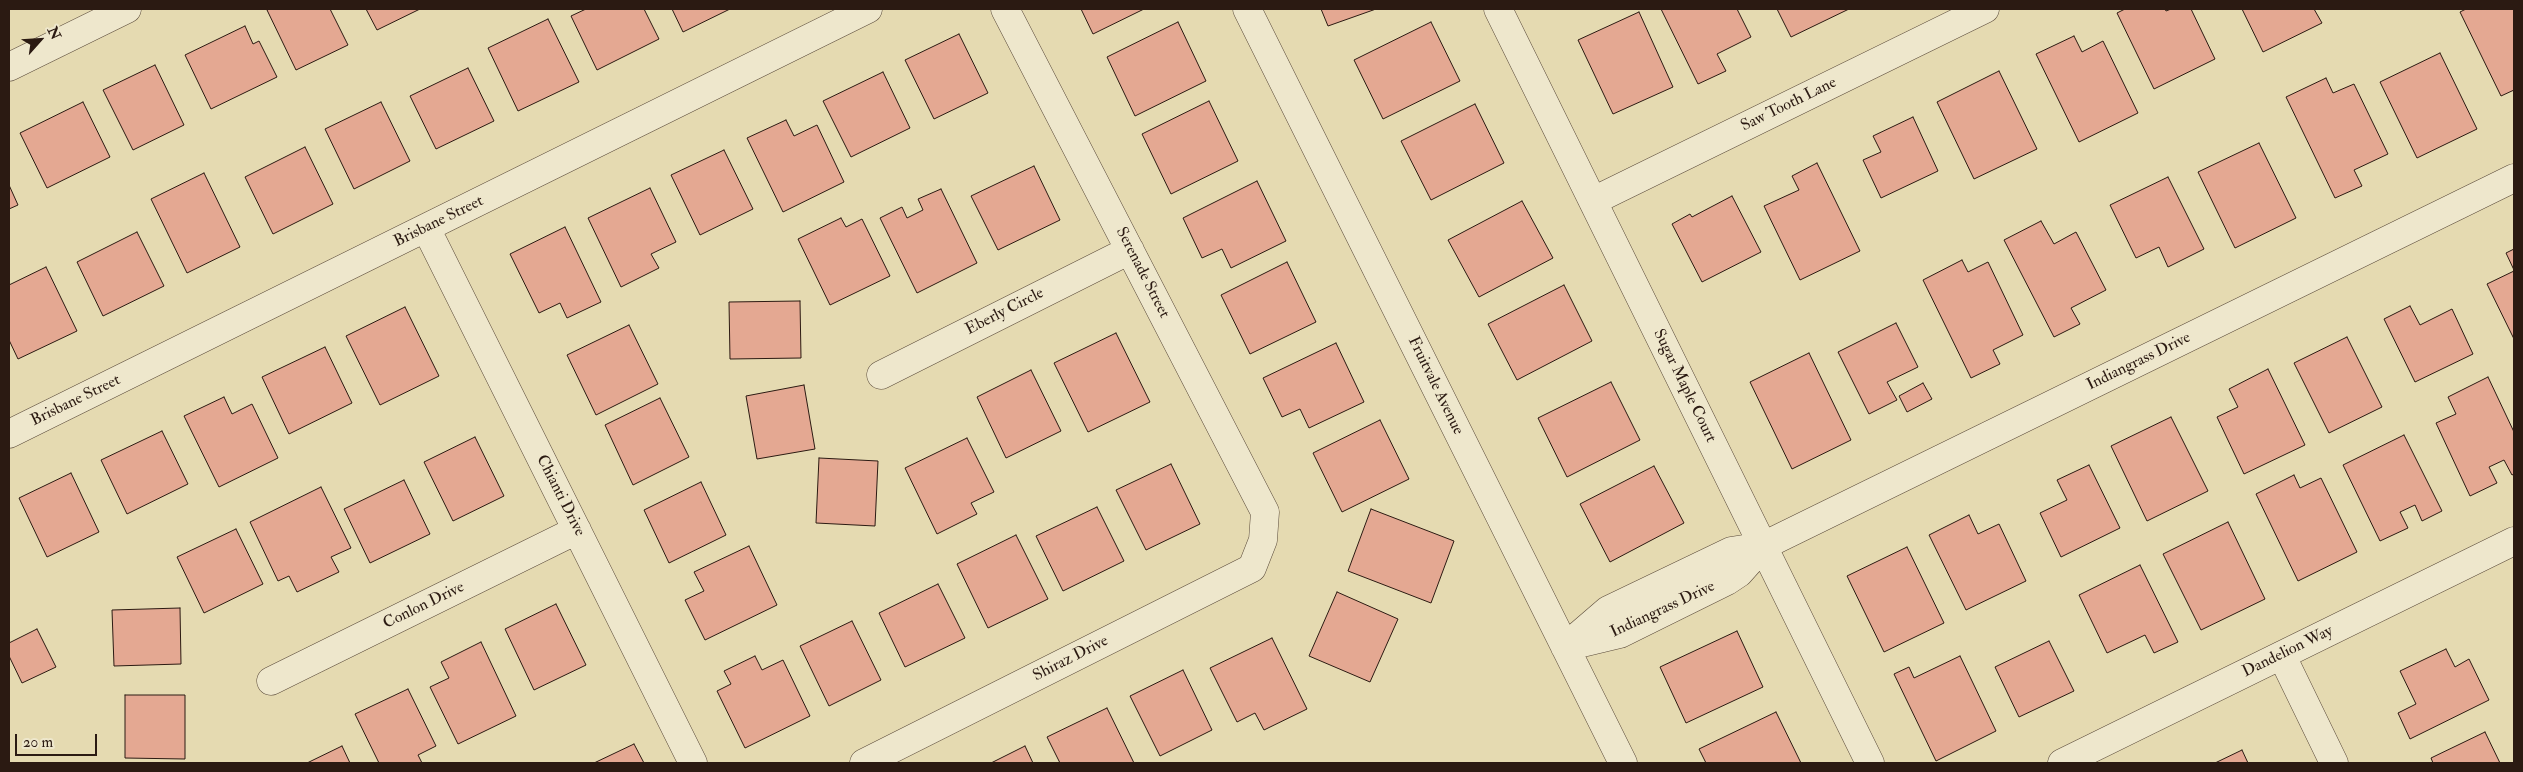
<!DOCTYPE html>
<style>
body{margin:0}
#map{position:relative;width:2523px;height:772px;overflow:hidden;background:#e5dab1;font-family:"IM FELL Double Pica",serif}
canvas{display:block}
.frame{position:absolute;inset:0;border:10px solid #2b1a12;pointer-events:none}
.north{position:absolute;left:15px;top:15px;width:50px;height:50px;-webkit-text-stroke:4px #eee7cc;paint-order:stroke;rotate:64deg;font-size:14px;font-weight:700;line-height:20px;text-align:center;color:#2b1a12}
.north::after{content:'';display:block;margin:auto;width:18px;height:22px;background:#2b1a12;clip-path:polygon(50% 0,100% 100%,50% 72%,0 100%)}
.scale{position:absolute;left:15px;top:734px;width:82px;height:22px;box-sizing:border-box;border:2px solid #2b1a12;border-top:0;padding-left:6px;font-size:15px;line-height:18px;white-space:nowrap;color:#2b1a12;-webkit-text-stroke:4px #eee7cc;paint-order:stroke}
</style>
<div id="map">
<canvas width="2523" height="772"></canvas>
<div class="frame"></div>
<div class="north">N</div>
<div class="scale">20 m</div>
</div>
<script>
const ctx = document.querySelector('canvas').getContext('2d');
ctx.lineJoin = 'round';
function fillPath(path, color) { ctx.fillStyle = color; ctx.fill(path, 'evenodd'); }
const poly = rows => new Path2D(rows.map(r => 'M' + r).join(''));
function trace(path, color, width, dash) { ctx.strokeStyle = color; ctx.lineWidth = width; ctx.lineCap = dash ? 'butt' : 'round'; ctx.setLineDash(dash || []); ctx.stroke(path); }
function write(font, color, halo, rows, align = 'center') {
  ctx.font = font + ' "IM FELL Double Pica",serif'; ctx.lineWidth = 4.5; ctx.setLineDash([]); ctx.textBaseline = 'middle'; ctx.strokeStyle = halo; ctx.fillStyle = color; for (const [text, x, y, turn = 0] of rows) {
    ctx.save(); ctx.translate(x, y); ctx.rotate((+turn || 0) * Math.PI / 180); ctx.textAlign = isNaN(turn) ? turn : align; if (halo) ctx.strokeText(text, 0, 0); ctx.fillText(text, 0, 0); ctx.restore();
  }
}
const building = poly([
 [270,9,330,9,348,45,296,70,267,10,270,9],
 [366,9,420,9,377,30,366,9],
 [586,9,644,9,659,39,597,70,571,16,586,9],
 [672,9,730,9,683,32,672,9],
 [1081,9,1144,9,1093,34,1081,9],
 [1321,9,1376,9,1328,26,1321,9],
 [1661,9,1737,9,1751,37,1717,54,1726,71,1698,84,1661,9],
 [1777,9,1849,9,1791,37,1777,9],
 [2125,9,2165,9,2166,11,2171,9,2191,9,2215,59,2154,89,2117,13,2125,9],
 [2242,9,2314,9,2322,23,2263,52,2242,9],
 [2466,9,2514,9,2514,90,2501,96,2460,12,2466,9],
 [1639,12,1673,87,1613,114,1578,40,1639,12],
 [548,19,579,82,518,111,488,48,548,19],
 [1178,22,1206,81,1135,116,1107,57,1178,22],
 [1431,22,1460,81,1383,119,1354,60,1431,22],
 [245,26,253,44,259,41,277,77,211,109,185,55,245,26],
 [959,34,988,93,934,119,905,60,959,34],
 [2074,36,2082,52,2103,41,2138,113,2079,142,2036,54,2074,36],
 [2440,53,2477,129,2417,158,2380,82,2440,53],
 [155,65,184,125,133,150,103,90,155,65],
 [468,68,494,121,436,149,410,96,468,68],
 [1999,71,2037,149,1974,179,1937,102,1999,71],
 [883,72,910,128,851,157,823,101,883,72],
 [2326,78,2333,93,2354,84,2388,154,2354,170,2362,186,2335,198,2286,97,2326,78],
 [1209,101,1238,161,1171,194,1142,134,1209,101],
 [83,102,110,157,47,188,20,133,83,102],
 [381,102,410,161,354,189,325,129,381,102],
 [1475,104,1504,163,1431,200,1401,141,1475,104],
 [1913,117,1938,171,1881,198,1863,160,1881,152,1873,136,1913,117],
 [786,120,794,136,817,125,844,182,783,212,747,138,786,120],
 [2259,143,2296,218,2235,248,2198,172,2259,143],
 [305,147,333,204,273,234,245,177,305,147],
 [724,150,753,209,700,235,671,175,724,150],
 [1817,163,1860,251,1800,280,1764,206,1799,190,1792,176,1817,163],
 [1034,166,1060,220,998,250,971,196,1034,166],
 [204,173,240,247,187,273,151,199,204,173],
 [2168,177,2204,249,2168,267,2159,247,2136,258,2110,205,2168,177],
 [1257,181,1286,241,1231,268,1222,249,1202,258,1183,218,1257,181],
 [9,185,18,205,9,209,9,185],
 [650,188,676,242,651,254,659,268,621,287,588,218,650,188],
 [941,189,977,263,917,293,880,218,902,207,907,218,923,210,918,199,941,189],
 [1732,196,1761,252,1702,282,1672,224,1690,214,1692,217,1732,196],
 [1522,201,1553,258,1479,297,1448,240,1522,201],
 [841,218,846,227,862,219,890,276,830,305,798,239,841,218],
 [2041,221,2054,244,2076,232,2106,290,2071,308,2080,324,2054,337,2004,240,2041,221],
 [565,227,601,302,567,318,560,303,539,313,510,254,565,227],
 [137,232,164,286,103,316,77,262,137,232],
 [2514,249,2514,270,2506,253,2514,249],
 [1962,260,1968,272,1988,262,2023,335,1993,350,2000,364,1971,378,1923,280,1962,260],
 [1287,262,1316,322,1250,354,1221,295,1287,262],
 [46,267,77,331,18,359,9,340,9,285,46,267],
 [2514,271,2514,339,2487,284,2514,271],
 [1564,285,1592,341,1517,380,1488,324,1564,285],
 [800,301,801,358,730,359,729,302,800,301],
 [2410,306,2420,325,2452,309,2473,354,2415,382,2384,319,2410,306],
 [405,307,439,376,380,405,346,336,405,307],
 [1896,323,1918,367,1887,382,1897,400,1869,414,1838,352,1896,323],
 [629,325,658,384,596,415,567,355,629,325],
 [1116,333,1150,402,1088,432,1054,363,1116,333],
 [2347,337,2382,407,2329,433,2294,363,2347,337],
 [1336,343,1364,402,1309,428,1300,409,1282,417,1263,378,1336,343],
 [325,347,352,403,289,434,262,377,325,347],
 [1809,353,1851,440,1792,469,1750,382,1809,353],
 [2268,369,2305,445,2244,474,2217,417,2238,407,2229,389,2268,369],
 [1031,370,1061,431,1006,458,977,397,1031,370],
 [2488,377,2514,432,2514,474,2512,475,2504,460,2489,467,2497,483,2470,496,2436,423,2456,414,2448,397,2488,377],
 [1611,382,1640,440,1567,477,1538,418,1611,382],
 [1923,383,1932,399,1907,412,1899,396,1923,383],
 [804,385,815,449,757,459,746,396,804,385],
 [224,397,232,414,252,404,278,458,219,487,184,416,224,397],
 [660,398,689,457,633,485,605,425,660,398],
 [2171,417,2208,491,2147,521,2111,446,2171,417],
 [1380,420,1409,479,1342,512,1313,453,1380,420],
 [162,431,188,484,127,514,101,460,162,431],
 [2404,435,2442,511,2422,521,2415,505,2400,512,2408,528,2380,541,2343,465,2404,435],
 [475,437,504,496,453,521,424,462,475,437],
 [967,438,994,492,971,503,977,514,937,534,905,468,967,438],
 [819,458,878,461,875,526,816,523,819,458],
 [1171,464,1200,524,1146,550,1116,490,1171,464],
 [2089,465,2120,528,2061,557,2040,513,2067,500,2057,480,2089,465],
 [1654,466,1684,523,1610,562,1580,504,1654,466],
 [71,473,99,532,47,557,19,498,71,473],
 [2294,475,2300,488,2321,478,2357,552,2298,581,2256,494,2294,475],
 [404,480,430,534,370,563,344,509,404,480],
 [701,482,726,535,669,563,644,510,701,482],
 [321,487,351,548,331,557,339,572,297,592,289,576,278,581,250,522,321,487],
 [1097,507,1124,561,1063,591,1036,536,1097,507],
 [1371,509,1454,541,1431,603,1348,571,1371,509],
 [1969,515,1978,534,1999,524,2026,581,1966,610,1929,535,1969,515],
 [2228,522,2265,599,2201,630,2163,554,2228,522],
 [236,529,263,584,204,613,177,557,236,529],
 [1016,535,1048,599,988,628,957,564,1016,535],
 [749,546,777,605,705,640,685,600,704,591,694,572,749,546],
 [1907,547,1944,623,1884,652,1847,576,1907,547],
 [2140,565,2178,642,2154,653,2145,635,2107,653,2079,595,2140,565],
 [938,584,965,638,905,667,879,613,938,584],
 [1337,592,1398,619,1370,682,1309,656,1337,592],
 [556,604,586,665,534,690,505,629,556,604],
 [180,608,181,664,114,666,112,610,180,608],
 [852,621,881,680,829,706,800,646,852,621],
 [37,629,56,667,22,683,9,656,9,643,37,629],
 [1737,631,1763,687,1686,723,1660,667,1737,631],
 [1272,638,1307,709,1264,730,1255,713,1237,722,1210,668,1272,638],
 [2049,641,2074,691,2019,717,1995,667,2049,641],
 [481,642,516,716,458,744,430,687,449,678,441,662,481,642],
 [2446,649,2455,667,2469,659,2489,700,2410,739,2398,713,2416,704,2400,671,2446,649],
 [755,656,762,670,783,660,810,716,745,748,717,691,731,684,724,671,755,656],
 [1960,656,1996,731,1936,761,1894,674,1909,667,1914,678,1960,656],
 [1183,670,1212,730,1160,756,1130,696,1183,670],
 [408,689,436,746,418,755,422,763,379,763,355,714,408,689],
 [125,695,185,695,185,759,125,758,125,695],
 [1107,708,1134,763,1060,763,1047,737,1107,708],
 [1776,712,1801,763,1706,763,1699,749,1776,712],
 [2485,732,2500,763,2433,763,2431,758,2485,732],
 [634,744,644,763,594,763,634,744],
 [342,746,350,763,307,763,342,746],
 [1025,746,1033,763,991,763,1025,746],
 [2242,750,2248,763,2215,763,2242,750]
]);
fillPath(building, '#e4a892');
trace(building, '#2b1a12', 1);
const minor = poly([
 [1247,9,1623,763],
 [1498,9,1870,763],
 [9,67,127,9],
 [1593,201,1985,9],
 [426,228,693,763],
 [881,375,1130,250],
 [9,434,868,9],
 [1570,646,1620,634,1727,581,1739,573,1763,546],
 [1565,647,1608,610,1731,551,1763,546,2514,178],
 [2282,656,2334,763],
 [271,681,577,530],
 [864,763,1252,568,1263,540,1265,512,1005,9],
 [2062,763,2514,541]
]);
trace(minor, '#5a4a3a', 29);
trace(minor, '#eee7cc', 28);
write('16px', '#2b1a12', '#eee7cc', [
 ["Saw Tooth Lane",1789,105,-26],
 ["Brisbane Street",439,222,-26],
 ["Serenade Street",1142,273,63],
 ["Eberly Circle",1005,312,-27],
 ["Indiangrass Drive",2139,362,-26],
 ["Fruitvale Avenue",1435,386,64],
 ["Sugar Maple Court",1684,386,64],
 ["Brisbane Street",76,401,-26],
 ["Chianti Drive",560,496,63],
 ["Conlon Drive",424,606,-26],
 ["Indiangrass Drive",1663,610,-25],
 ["Dandelion Way",2288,652,-26],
 ["Shiraz Drive",1071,659,-27]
]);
</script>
